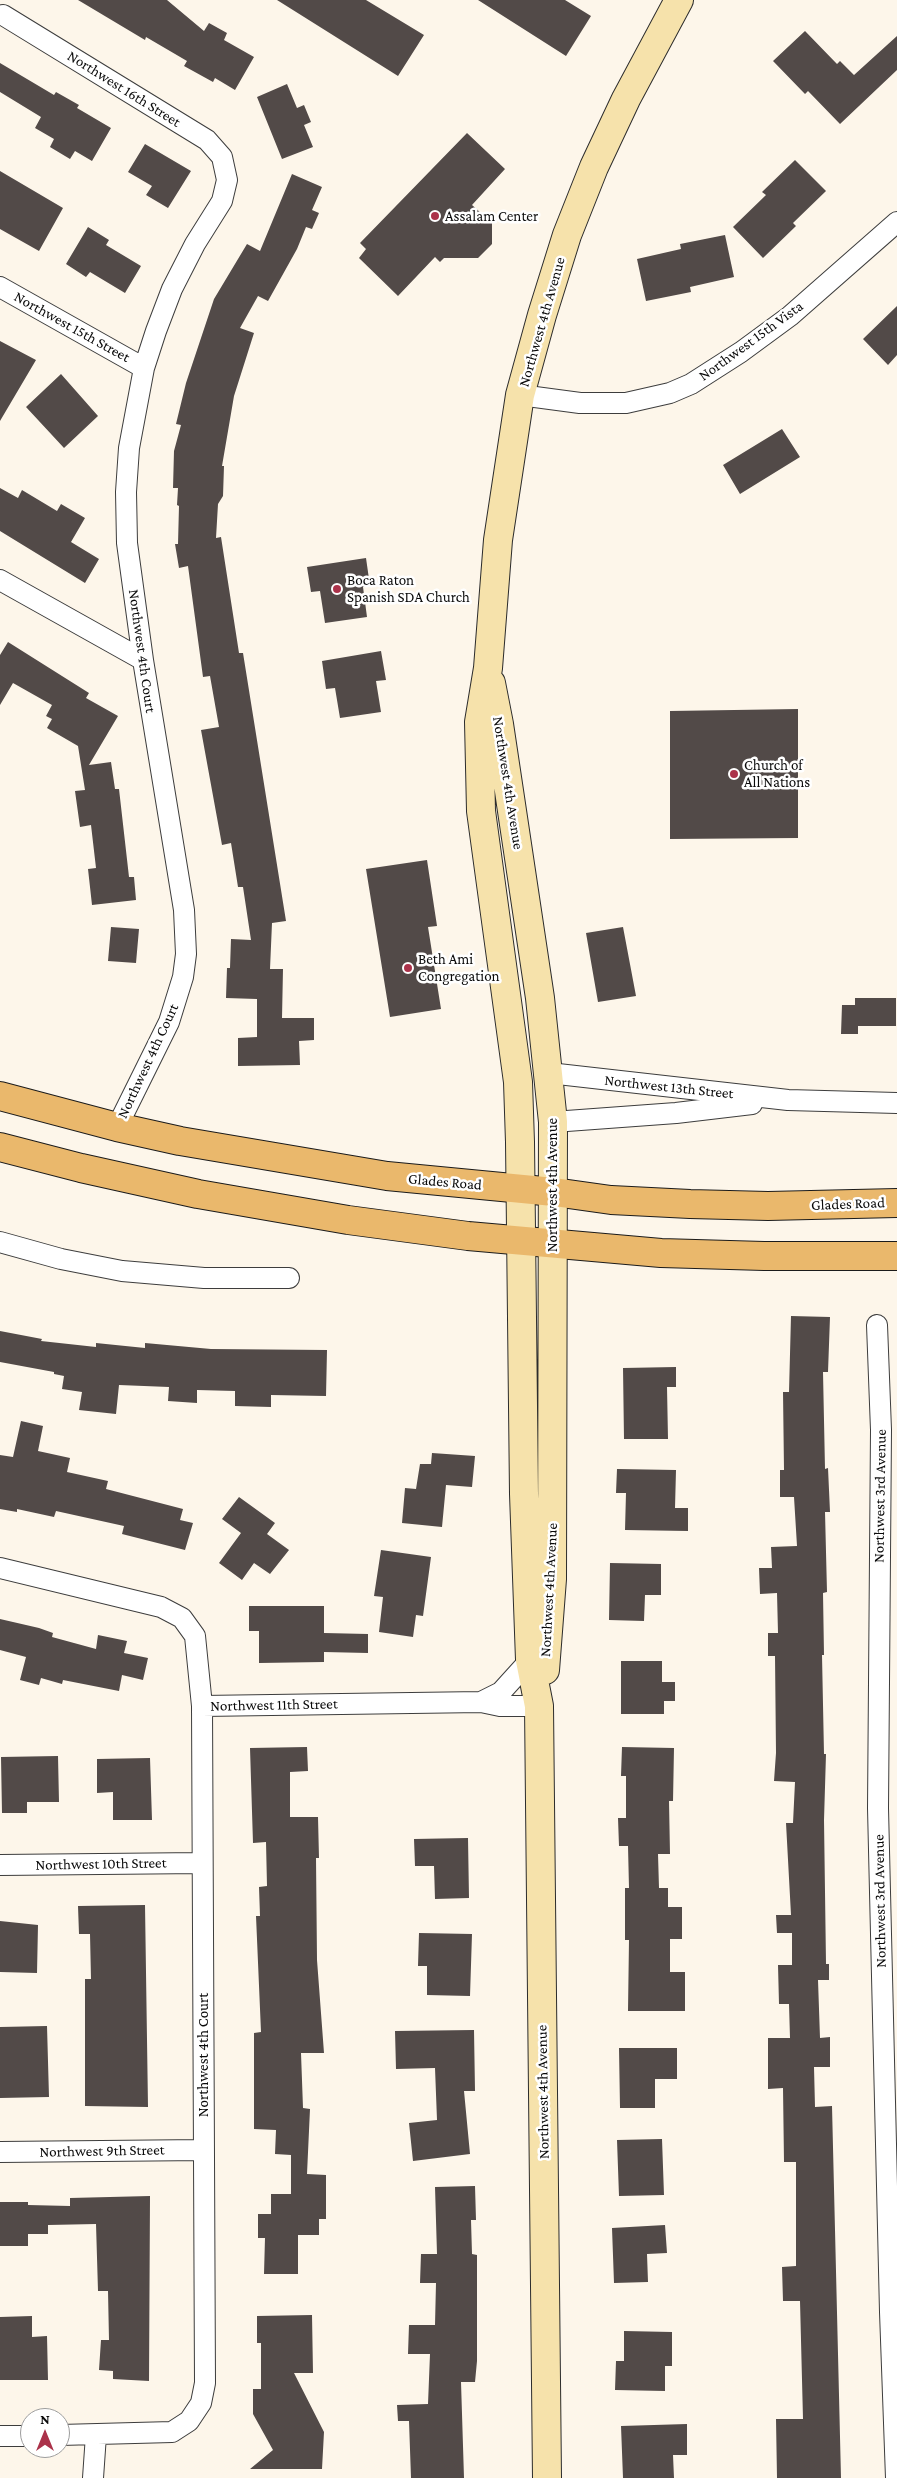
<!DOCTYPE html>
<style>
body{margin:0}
#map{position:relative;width:897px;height:2478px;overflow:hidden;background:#fdf6ea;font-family:"Crimson Pro",serif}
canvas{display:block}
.north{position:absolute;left:20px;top:2408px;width:50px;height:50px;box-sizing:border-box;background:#fff;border:1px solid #9d9d9d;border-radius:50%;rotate:0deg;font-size:14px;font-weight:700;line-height:20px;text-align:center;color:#0a0a0a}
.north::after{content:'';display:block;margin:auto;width:18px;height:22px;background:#ab324a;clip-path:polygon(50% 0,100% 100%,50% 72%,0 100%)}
</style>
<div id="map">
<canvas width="897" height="2478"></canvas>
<div class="north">N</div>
</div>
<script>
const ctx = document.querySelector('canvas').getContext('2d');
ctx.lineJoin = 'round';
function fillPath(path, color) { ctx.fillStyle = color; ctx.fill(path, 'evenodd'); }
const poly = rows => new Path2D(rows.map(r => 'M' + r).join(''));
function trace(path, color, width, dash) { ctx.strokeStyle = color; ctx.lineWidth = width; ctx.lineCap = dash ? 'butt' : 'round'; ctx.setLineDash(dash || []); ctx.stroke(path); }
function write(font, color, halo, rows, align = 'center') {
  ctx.font = font + ' "Crimson Pro",serif'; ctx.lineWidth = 5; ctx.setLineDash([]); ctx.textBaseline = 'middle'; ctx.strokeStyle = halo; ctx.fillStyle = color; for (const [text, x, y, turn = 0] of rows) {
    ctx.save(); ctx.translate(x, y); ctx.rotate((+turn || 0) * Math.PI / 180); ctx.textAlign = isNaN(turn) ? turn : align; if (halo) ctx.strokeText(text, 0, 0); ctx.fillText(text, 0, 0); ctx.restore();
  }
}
fillPath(poly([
 [78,0,167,0,204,31,209,23,227,33,224,40,254,57,235,90,215,78,213,82,184,66,187,61,146,37,145,40],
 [277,0,366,0,424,35,398,76],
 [478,0,565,0,591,16,566,56],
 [805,31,837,64,840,61,854,75,897,36,897,70,840,124,808,91,805,94,773,61],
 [0,63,54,95,56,92,79,105,77,108,111,128,92,161,75,151,70,159,50,147,54,139,35,128,41,117,0,92],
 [287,84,297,108,304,105,311,122,304,125,313,147,282,159,257,97],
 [467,133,505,169,472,205,492,223,492,244,478,258,444,258,440,262,435,257,398,296,359,258,366,249,360,243],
 [145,144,191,171,168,208,146,195,152,186,128,172],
 [795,160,826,191,793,223,796,226,763,258,733,227,766,195,762,192],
 [0,171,63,208,39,251,0,229],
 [292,174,322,187,312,210,319,213,312,229,306,227,297,249,268,301,258,296,240,328,254,333,234,396,222,466,224,466,223,496,218,504,216,538,221,537,239,653,243,653,286,921,272,923,270,969,283,969,282,1018,314,1018,314,1040,299,1041,300,1065,238,1066,238,1038,257,1037,257,999,226,998,227,968,230,968,231,939,251,940,243,887,238,887,231,843,222,845,201,730,219,727,210,676,203,677,188,566,179,568,175,544,178,544,179,506,177,505,178,488,173,488,174,451,181,425,176,424,186,383,214,299,247,244,260,251],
 [88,227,109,240,106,245,141,266,125,293,90,272,86,277,66,264],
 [725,235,734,277,690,287,691,292,646,301,637,259,681,249,680,244],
 [897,306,897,355,888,365,863,339],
 [0,341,36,360,0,421],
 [61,374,98,416,64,448,26,407],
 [782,429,800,457,740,494,723,465],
 [0,488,18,498,22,490,57,511,61,504,85,518,71,542,99,559,85,583,0,531],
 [366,558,370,586,363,587,367,617,325,623,320,591,311,592,307,567],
 [8,642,89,693,86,698,118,716,89,765,111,762,115,789,119,789,129,877,134,877,136,900,92,905,88,869,96,868,91,825,80,827,75,791,85,790,78,746,47,728,52,719,46,716,52,705,13,683,0,705,0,655],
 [381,651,386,680,376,681,381,712,340,718,335,688,326,689,322,661],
 [798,709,798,838,670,839,670,711],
 [427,860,437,926,428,927,441,1009,390,1017,366,869],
 [111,927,139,929,136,963,108,961],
 [623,927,636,996,598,1002,586,933],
 [855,998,896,998,896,1026,858,1026,858,1034,841,1034,842,1005,855,1005],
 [791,1316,830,1317,828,1372,823,1372,825,1469,828,1468,830,1512,825,1512,827,1592,823,1593,824,1655,822,1655,824,1754,826,1754,824,1820,826,1964,829,1964,829,1980,818,1980,820,2038,830,2037,830,2067,814,2067,815,2107,832,2106,841,2478,777,2478,776,2419,803,2419,800,2301,783,2301,782,2267,796,2266,796,2162,784,2162,783,2088,768,2089,768,2038,790,2038,789,2004,779,2004,778,1965,792,1965,792,1933,777,1933,776,1915,791,1915,786,1823,793,1823,795,1782,774,1781,776,1753,775,1656,768,1656,768,1633,778,1633,777,1593,760,1594,759,1568,772,1568,771,1547,797,1546,794,1497,780,1497,780,1470,784,1470,783,1392,789,1392],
 [0,1331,42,1339,41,1341,96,1347,96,1343,145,1348,145,1343,211,1349,327,1350,326,1396,271,1395,271,1407,235,1406,235,1391,197,1390,197,1403,168,1401,169,1387,119,1385,116,1414,79,1410,82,1392,62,1389,64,1376,54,1374,54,1372,0,1362],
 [676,1367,676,1387,667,1387,668,1439,624,1439,623,1368],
 [21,1421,43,1426,38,1451,70,1458,67,1472,108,1481,106,1489,183,1509,180,1520,193,1523,185,1550,122,1534,124,1526,56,1511,54,1517,17,1509,17,1512,0,1509,0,1455,13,1457],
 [432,1453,475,1456,472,1487,446,1485,442,1527,402,1523,405,1488,416,1489,420,1464,431,1464],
 [617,1469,676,1470,675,1508,688,1508,688,1531,625,1530,626,1493,616,1493],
 [239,1497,275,1523,267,1534,289,1550,270,1574,254,1563,242,1580,219,1563,241,1533,222,1519],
 [381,1550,431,1557,423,1616,416,1615,413,1637,379,1632,383,1597,374,1596],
 [610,1563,661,1564,661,1595,645,1595,644,1621,609,1620],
 [249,1606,324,1606,324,1633,368,1634,368,1653,324,1652,324,1662,259,1663,259,1631,249,1631],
 [0,1619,39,1628,53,1633,52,1637,96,1649,98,1635,127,1641,124,1653,148,1658,143,1680,122,1675,119,1691,63,1680,62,1684,41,1678,39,1685,20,1680,26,1657,0,1650],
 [621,1661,662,1661,662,1682,675,1682,675,1701,664,1701,664,1714,621,1714],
 [307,1747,308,1771,290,1772,290,1817,318,1817,319,1858,316,1858,317,1960,324,2053,301,2053,303,2108,310,2109,307,2174,326,2175,326,2219,319,2219,319,2235,298,2235,298,2274,264,2274,265,2238,258,2238,258,2214,271,2214,271,2194,291,2194,291,2155,275,2154,276,2130,254,2129,254,2033,261,2032,256,1916,260,1916,259,1887,267,1886,266,1842,253,1843,250,1748],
 [622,1747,674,1748,673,1801,669,1801,670,1854,658,1854,659,1888,668,1888,668,1907,682,1907,682,1939,670,1939,670,1972,685,1972,685,2011,628,2011,629,1940,625,1940,625,1888,629,1888,628,1846,619,1846,618,1818,626,1818,626,1776,621,1776],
 [58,1756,59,1802,27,1802,27,1813,2,1813,1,1757],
 [150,1758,152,1820,113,1820,113,1792,97,1793,97,1759],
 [468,1838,469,1898,435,1899,434,1866,415,1866,414,1839],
 [145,1905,148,2107,85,2106,85,1979,91,1979,90,1934,79,1934,78,1906],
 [0,1921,38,1925,37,1973,0,1972],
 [419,1933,472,1934,470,1996,427,1995,427,1966,418,1966],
 [47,2026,49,2097,0,2098,0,2027],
 [474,2030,475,2091,464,2091,470,2154,413,2161,409,2123,437,2120,435,2068,396,2069,395,2031],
 [619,2048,677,2048,677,2079,655,2079,655,2108,620,2108],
 [662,2139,664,2195,619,2196,617,2140],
 [475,2186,476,2220,471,2220,472,2254,477,2255,477,2361,475,2382,461,2382,464,2478,411,2478,409,2421,398,2421,397,2405,428,2404,430,2354,408,2354,409,2325,435,2325,436,2283,420,2283,421,2254,437,2254,435,2187],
 [150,2196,149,2381,113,2379,113,2371,99,2370,101,2340,109,2340,108,2291,98,2291,96,2224,48,2225,48,2234,28,2234,28,2246,0,2246,0,2202,28,2202,28,2205,70,2206,70,2198],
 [665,2225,667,2253,647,2254,648,2282,614,2283,612,2228],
 [312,2315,313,2373,294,2373,324,2432,322,2469,250,2469,273,2450,253,2414,253,2389,261,2389,261,2343,257,2343,257,2316],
 [32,2316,32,2337,47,2336,48,2380,0,2380,0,2317],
 [624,2331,672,2332,672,2366,665,2366,665,2391,615,2390,616,2361,624,2361],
 [687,2424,687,2455,673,2455,674,2478,623,2478,621,2426]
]), '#524a48');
const street = poly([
 [3,15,207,140,222,157,227,180,222,201,195,244,172,289,156,331,144,368,129,448,126,492,127,543,143,660,184,910,186,954,183,977,169,1022,117,1127],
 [0,287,144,368],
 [520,395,580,403,626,403,670,393,691,384,741,352,790,316,897,222],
 [0,580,143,660],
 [549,1073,788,1100,897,1103],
 [553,1122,676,1113,752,1104],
 [0,1242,61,1259,122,1271,204,1278,289,1278],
 [877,1325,881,1430,878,1808,890,2312,896,2478],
 [0,1568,161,1607,182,1618,195,1636,202,1706,205,2383,201,2403,189,2421,172,2432,60,2435],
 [481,1702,501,1692,530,1660],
 [202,1706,481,1702,500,1706,539,1706],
 [0,1865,201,1863],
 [0,2152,203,2150],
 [0,2436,30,2436],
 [93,2478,96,2435]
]);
const secondary = poly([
 [491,683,499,724,540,998,553,1122,552,1579,545,1670],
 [547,2478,539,1706,530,1660,524,1494,520,1142,518,1082,481,811,479,722,488,668,498,540,520,395,542,315,567,235,594,167,626,99,679,0]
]);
const primary = poly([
 [0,1096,117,1127,180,1141,387,1176,554,1192,611,1200,690,1204,768,1206,897,1203],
 [0,1147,81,1168,198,1194,348,1220,468,1236,661,1253,764,1256,897,1256]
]);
trace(street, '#3d3d3d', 22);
trace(secondary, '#2c2c2c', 30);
trace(primary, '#1b1b1b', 30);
trace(street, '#fff', 20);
trace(secondary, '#f6e2ab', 28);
trace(primary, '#eab86c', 28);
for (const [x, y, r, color] of [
 [435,216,5,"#ab324a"],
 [337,589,5,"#ab324a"],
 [734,774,5,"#ab324a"],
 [408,968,5,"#ab324a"]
]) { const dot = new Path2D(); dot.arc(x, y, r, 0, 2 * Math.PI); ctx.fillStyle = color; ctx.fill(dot); trace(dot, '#fff', 2); }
write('15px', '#0a0a0a', '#fff', [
 ["Northwest 16th Street",124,89,32],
 ["Northwest 4th Avenue",542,322,-74],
 ["Northwest 15th Street",72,327,29],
 ["Northwest 15th Vista",751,341,-36],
 ["Northwest 4th Court",142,651,82],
 ["Northwest 4th Avenue",508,783,81],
 ["Northwest 4th Court",148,1061,-65],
 ["Northwest 13th Street",669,1087,6],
 ["Glades Road",445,1182,5],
 ["Northwest 4th Avenue",552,1185,-90],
 ["Glades Road",848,1204,-2],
 ["Northwest 3rd Avenue",880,1496,-89],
 ["Northwest 4th Avenue",549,1590,-87],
 ["Northwest 11th Street",274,1705,-1],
 ["Northwest 10th Street",101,1864,-1],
 ["Northwest 3rd Avenue",880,1901,-91],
 ["Northwest 4th Court",203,2055,-90],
 ["Northwest 4th Avenue",543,2092,-91],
 ["Northwest 9th Street",102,2151,-1]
]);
write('15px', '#0a0a0a', '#fff', [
 ["Assalam Center",445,216],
 ["Boca Raton",347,580],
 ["Spanish SDA Church",347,597],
 ["Church of",744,765],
 ["All Nations",744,782],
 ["Beth Ami",418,959],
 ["Congregation",418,976]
], 'left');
</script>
